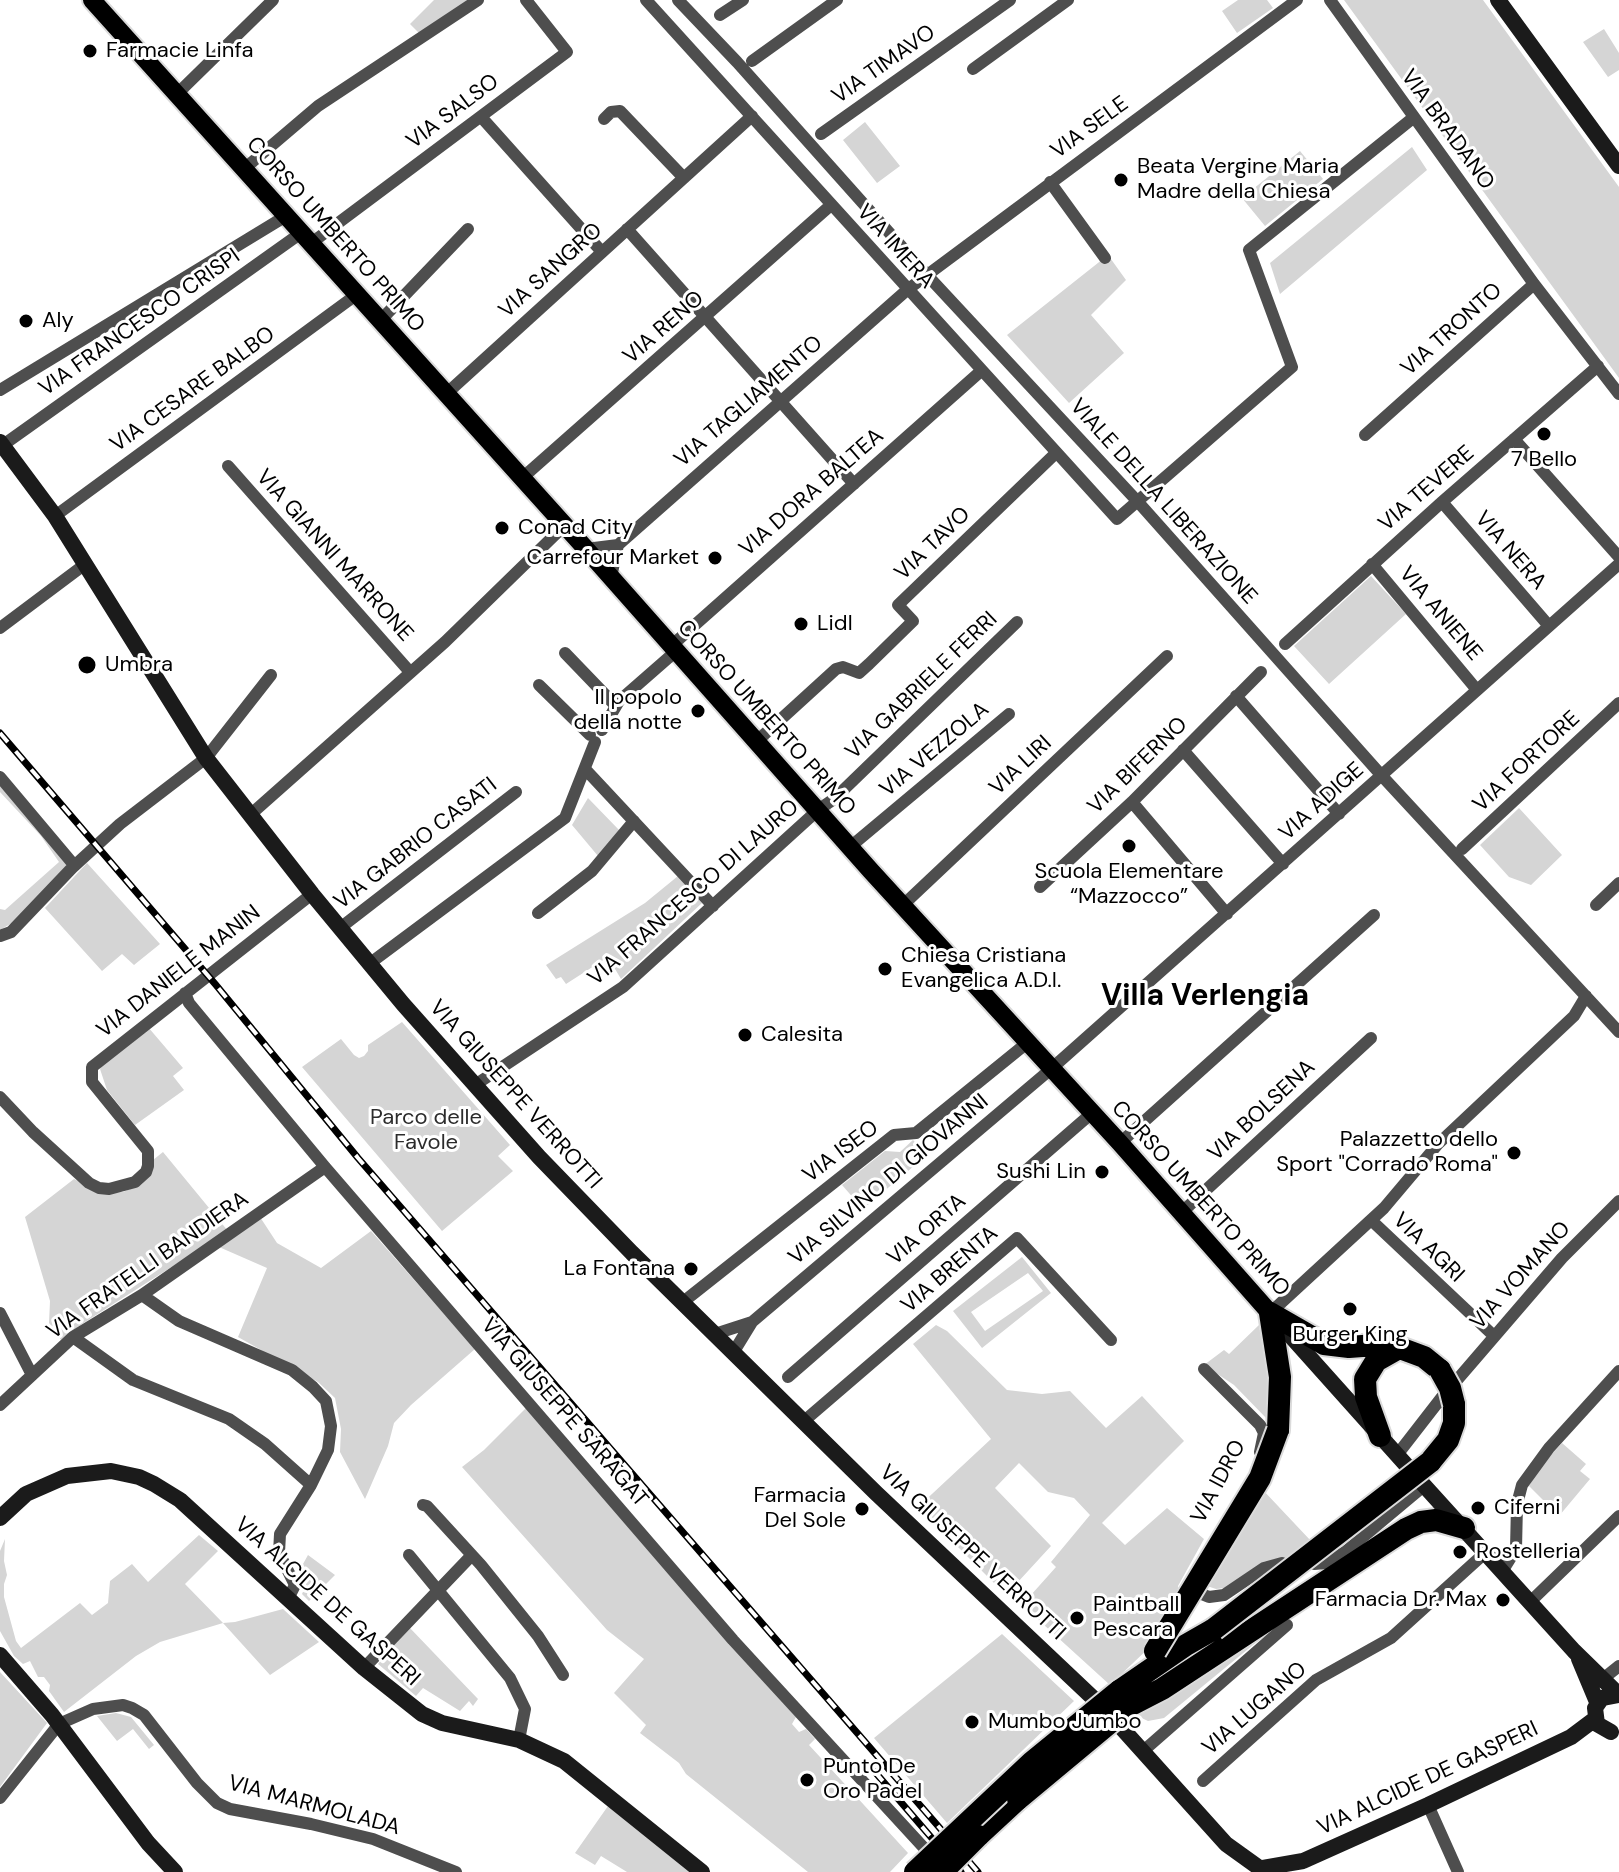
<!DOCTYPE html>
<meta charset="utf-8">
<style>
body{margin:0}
canvas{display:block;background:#fff}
</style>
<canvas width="1619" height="1872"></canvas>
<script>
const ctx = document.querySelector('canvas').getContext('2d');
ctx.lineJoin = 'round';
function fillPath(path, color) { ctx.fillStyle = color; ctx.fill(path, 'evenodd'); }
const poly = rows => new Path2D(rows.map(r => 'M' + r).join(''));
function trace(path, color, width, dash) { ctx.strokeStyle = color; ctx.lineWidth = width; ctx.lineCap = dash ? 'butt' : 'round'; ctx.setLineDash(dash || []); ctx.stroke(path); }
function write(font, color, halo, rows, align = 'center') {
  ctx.font = font + ' "DM Sans",sans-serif'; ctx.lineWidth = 6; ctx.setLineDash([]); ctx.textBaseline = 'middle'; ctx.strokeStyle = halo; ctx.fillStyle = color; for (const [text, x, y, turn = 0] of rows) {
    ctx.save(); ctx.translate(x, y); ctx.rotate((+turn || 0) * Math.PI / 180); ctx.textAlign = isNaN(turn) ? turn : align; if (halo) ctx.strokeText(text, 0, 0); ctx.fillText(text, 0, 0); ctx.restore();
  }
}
fillPath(poly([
 [434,0,470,0,419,33,410,24],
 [1238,0,1267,0,1273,8,1237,33,1222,11],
 [1344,0,1483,0,1619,187,1619,378],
 [1604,29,1619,53,1619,70,1608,77,1583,42],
 [865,122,900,166,877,183,843,140],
 [1412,147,1427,170,1280,294,1270,263],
 [1300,151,1323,179,1265,226,1242,198],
 [1108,255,1126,280,1091,315,1124,353,1069,403,1007,335],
 [1371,576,1406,614,1329,684,1294,646],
 [0,782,66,859,66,869,17,920,0,930,0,909,5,910,59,862,41,836,0,792],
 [588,798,620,831,598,856,572,825],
 [1519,808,1562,855,1531,885,1509,877,1480,845],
 [87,863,160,944,134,965,122,954,102,971,45,908],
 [678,876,702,903,621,979,608,957,566,984,561,977,556,979,546,965,645,903],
 [402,1022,510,1145,498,1156,513,1171,442,1231,302,1067,341,1039,354,1055,359,1058,364,1056,368,1051,368,1045],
 [148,1027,183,1068,173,1076,184,1090,135,1125,107,1090,100,1069,103,1063],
 [913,1140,927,1155,863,1209,842,1185,885,1151,900,1152],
 [163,1152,228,1231,82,1324,61,1340,49,1323,50,1301,25,1217,74,1179,103,1193,123,1192,142,1184,153,1160],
 [260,1217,277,1243,321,1268,371,1231,475,1349,411,1405,394,1423,388,1446,365,1499,340,1452,341,1429,335,1398,318,1382,238,1337,267,1268,219,1247],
 [1022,1257,1051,1293,982,1348,953,1311],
 [1028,1273,1043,1291,985,1331,971,1312],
 [936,1325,947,1331,1007,1390,1042,1394,1070,1391,1106,1428,1142,1396,1184,1441,1102,1523,1125,1545,1167,1508,1204,1539,1178,1586,1181,1599,1153,1644,1110,1685,1022,1605,1056,1567,1051,1562,1090,1515,1074,1498,1048,1492,1019,1463,995,1488,1051,1546,1006,1595,918,1507,991,1439,913,1344],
 [1259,1325,1268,1378,1268,1420,1234,1385,1204,1365,1224,1350,1229,1354],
 [526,1408,796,1717,792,1724,799,1732,806,1729,815,1739,809,1745,908,1853,890,1872,808,1872,686,1774,679,1763,640,1733,646,1725,614,1693,644,1659,607,1630,462,1467,484,1450],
 [1562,1443,1586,1464,1580,1471,1590,1479,1559,1516,1529,1486,1540,1467],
 [1262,1489,1311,1541,1289,1558,1264,1562,1225,1588,1216,1589,1204,1585],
 [199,1535,218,1551,185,1584,223,1623,235,1622,283,1609,319,1642,270,1675,223,1623,160,1642,136,1656,64,1712,49,1691,50,1685,44,1677,38,1677,30,1661,23,1664,14,1656,0,1631,0,1551,5,1539,4,1561,7,1575,4,1584,4,1597,16,1641,21,1648,80,1603,92,1615,108,1603,110,1581,132,1564,148,1582],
 [308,1555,335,1575,309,1601,302,1594,306,1585,298,1573],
 [1281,1622,1164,1718,1148,1721,1133,1714],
 [409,1627,478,1699,473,1706,469,1701,460,1711,423,1688,416,1696,378,1664],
 [1002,1634,1074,1701,947,1823,874,1738],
 [0,1672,47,1723,0,1787],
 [116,1713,131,1717,154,1745,149,1749,133,1729,117,1741,97,1716],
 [608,1806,696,1872,627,1872,601,1856,595,1865,575,1853]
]), '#d5d5d5');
const primary = poly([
 [92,0,586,549,871,871,1120,1143,1270,1313]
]);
const highway = poly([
 [1270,1313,1324,1344,1349,1347,1389,1344,1424,1357,1440,1370],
 [1270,1313,1280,1377,1278,1430],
 [1380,1436,1366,1397,1365,1379,1376,1361,1399,1348],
 [1430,1462,1448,1440,1454,1423,1454,1404],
 [1119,1691,1186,1645,1214,1629],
 [1131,1705,1162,1689,1406,1529,1421,1522,1436,1520,1464,1528],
 [978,1836,1018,1799]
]);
trace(primary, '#dbdbdb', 22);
trace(highway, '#dbdbdb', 26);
trace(poly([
 [646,0,1117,519,1292,367,1249,250,1413,118],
 [678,0,737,62,927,275,1139,503,1382,776,1619,1032],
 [1330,0,1534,284,1619,394],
 [720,15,743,0],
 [752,61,837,0],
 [973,69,1068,0],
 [176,95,273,0],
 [483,119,602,252],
 [604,119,611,112,620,111,684,178],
 [821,134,1010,0],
 [244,169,318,106,478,0],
 [1050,182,1105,258],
 [627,229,854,484],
 [310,244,567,52,526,0],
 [379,322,468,229],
 [0,390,286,216],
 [446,394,752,116],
 [1365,435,1534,284],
 [1514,439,1619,557],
 [3,445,301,233],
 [228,466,410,672],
 [521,479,831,205],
 [1442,502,1549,626],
 [55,516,356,295],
 [586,549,618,545,907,290,1297,0],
 [1372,564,1477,690],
 [611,577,618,545],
 [0,628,84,565],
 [1285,644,1442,502,1598,366],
 [670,647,981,371],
 [565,653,616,706],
 [539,685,590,735],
 [1236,696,1339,814],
 [602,730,619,701,675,652],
 [757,741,836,669,843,667,859,673,869,664,913,621,898,605,1056,453],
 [1183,750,1283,864],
 [586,770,713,906],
 [0,777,74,865],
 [1132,802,1227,914],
 [250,815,445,642,564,526],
 [850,847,1009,714],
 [1462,849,1619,703],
 [1040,887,1132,802,1261,672],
 [1596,905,1619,883],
 [902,906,1167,656],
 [538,913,592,871,634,821],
 [340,928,516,792],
 [0,936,11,932,72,868,120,824,206,758,271,675],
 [369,964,565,818,595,742],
 [185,993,189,1003,325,1167,733,1640,925,1849],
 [475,1085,623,987,818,810,834,799,1017,622],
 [0,1097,33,1132,89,1183,99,1188,109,1189,135,1182,146,1172,148,1166,148,1151,92,1082,92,1067,312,894],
 [1120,1143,1374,915],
 [1181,1213,1371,1038],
 [1371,1220,1494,1336],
 [142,1295,179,1321,292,1370,313,1387,326,1401,331,1426,328,1450,311,1485,280,1534,279,1553,295,1585,288,1599],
 [683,1302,894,1135,916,1133,1027,1043],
 [0,1313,32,1375],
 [1270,1313,1384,1208,1438,1144,1574,1016,1586,996],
 [715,1334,752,1322],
 [73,1337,133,1380,229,1419,265,1444,311,1485],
 [733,1353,752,1322,1051,1069,1619,564],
 [1204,1369,1260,1425,1264,1433,1260,1452],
 [788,1377,1092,1113],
 [1457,1380,1562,1258,1619,1201],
 [0,1405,73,1337,142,1295,325,1167],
 [804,1421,1017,1238,1111,1340],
 [1397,1455,1442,1397],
 [423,1505,427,1506,481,1565,538,1636,563,1675],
 [409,1555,510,1678,525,1709,519,1740],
 [1314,1564,1326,1563,1345,1552,1424,1486],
 [1503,1570,1516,1549,1517,1504,1522,1485,1549,1448,1619,1371],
 [1199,1593,1209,1597,1224,1595,1264,1568,1282,1563],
 [1531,1601,1619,1516],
 [364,1668,472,1555],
 [1599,1682,1619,1666],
 [1142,1752,1287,1625],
 [1203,1781,1316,1680,1391,1638,1486,1552],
 [0,1798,59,1724,93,1709,123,1705,132,1708,144,1715,197,1783,217,1803,230,1809,311,1824,373,1839,456,1872],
 [1428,1805,1458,1872]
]), '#4e4e4e', 12);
trace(poly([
 [1498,0,1619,166],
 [0,442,55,516,206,758,312,894,403,1004,539,1157,632,1253,876,1493,1093,1698],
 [1279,1323,1407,1466],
 [1421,1482,1574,1651,1619,1695],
 [0,1518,26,1494,67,1476,111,1471,139,1477,154,1484,180,1500,364,1668,422,1714,442,1723,519,1740,564,1761,702,1872],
 [0,1655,52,1715,148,1843,175,1872],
 [1579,1659,1597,1702],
 [1119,1725,1226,1844,1258,1867],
 [1611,1732,1597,1724,1595,1708,1602,1698,1619,1695],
 [1263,1868,1303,1861,1428,1805,1571,1737,1595,1719]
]), '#1b1b1b', 16);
trace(primary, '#000', 18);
trace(highway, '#000', 22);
const rail = poly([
 [0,733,216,985,358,1158,978,1872],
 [875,1772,961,1872]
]);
trace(rail, '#000', 7);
trace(rail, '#fff', 4, [12]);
const highwayBridge = poly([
 [1440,1370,1450,1388,1454,1404],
 [1214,1629,1430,1462],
 [1155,1651,1260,1478,1278,1430],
 [1018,1799,1131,1705],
 [915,1872,1032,1762,1119,1691],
 [942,1872,978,1836]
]);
trace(highwayBridge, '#dbdbdb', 26, []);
trace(highwayBridge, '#000', 22);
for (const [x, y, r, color] of [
 [90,51,8,"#000"],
 [1121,180,8,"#000"],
 [26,321,8,"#000"],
 [1544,434,8,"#000"],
 [502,528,8,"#000"],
 [715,558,8,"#000"],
 [801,624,8,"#000"],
 [87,665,10,"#000"],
 [698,711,8,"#000"],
 [1129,846,8,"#000"],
 [885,969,8,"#000"],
 [745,1035,8,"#000"],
 [1514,1153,8,"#000"],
 [1102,1172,8,"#000"],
 [691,1269,8,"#000"],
 [1350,1309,8,"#000"],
 [1478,1508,8,"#000"],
 [862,1509,8,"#000"],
 [1460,1552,8,"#000"],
 [1503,1600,8,"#000"],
 [1077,1618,8,"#000"],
 [972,1722,8,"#000"],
 [807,1780,8,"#000"]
]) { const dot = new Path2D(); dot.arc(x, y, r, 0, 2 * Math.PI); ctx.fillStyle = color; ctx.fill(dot); trace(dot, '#fff', 3); }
write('22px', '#000', '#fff', [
 ["Farmacie Linfa",106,51],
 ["Beata Vergine Maria",1137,167],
 ["Madre della Chiesa",1137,192],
 ["Aly",42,321],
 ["7 Bello",1544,460,"center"],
 ["Conad City",518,528],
 ["Carrefour Market",699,558,"right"],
 ["Lidl",817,624],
 ["Umbra",105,665],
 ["Il popolo",682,698,"right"],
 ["della notte",682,723,"right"],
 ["Scuola Elementare",1129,872,"center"],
 ["“Mazzocco”",1129,897,"center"],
 ["Chiesa Cristiana",901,956],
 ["Evangelica A.D.I.",901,981],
 ["Calesita",761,1035],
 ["Palazzetto dello",1498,1140,"right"],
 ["Sport \"Corrado Roma\"",1498,1165,"right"],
 ["Sushi Lin",1086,1172,"right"],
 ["La Fontana",675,1269,"right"],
 ["Burger King",1350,1335,"center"],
 ["Farmacia",846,1496,"right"],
 ["Del Sole",846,1521,"right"],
 ["Ciferni",1494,1508],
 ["Rostelleria",1476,1552],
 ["Farmacia Dr. Max",1487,1600,"right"],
 ["Paintball",1093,1605],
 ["Pescara",1093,1630],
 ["Mumbo Jumbo",988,1722],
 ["Punto De",823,1767],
 ["Oro Padel",823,1792]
], 'left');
write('22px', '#000', '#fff', [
 ["VIA TIMAVO",884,65,-35],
 ["VIA SALSO",453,112,-37],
 ["VIA SELE",1090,128,-36],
 ["VIA BRADANO",1447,130,54],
 ["CORSO UMBERTO PRIMO",335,235,48],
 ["VIA IMERA",895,247,48],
 ["VIA SANGRO",551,271,-42],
 ["VIA FRANCESCO CRISPI",140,323,-35],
 ["VIA RENO",664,328,-41],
 ["VIA TRONTO",1452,330,-42],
 ["VIA CESARE BALBO",193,390,-36],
 ["VIA TAGLIAMENTO",749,402,-41],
 ["VIA TEVERE",1427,489,-41],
 ["VIA DORA BALTEA",812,493,-41],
 ["VIALE DELLA LIBERAZIONE",1163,502,48],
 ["VIA TAVO",933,544,-44],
 ["VIA NERA",1510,551,49],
 ["VIA GIANNI MARRONE",334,556,48],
 ["VIA ANIENE",1440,614,50],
 ["VIA GABRIELE FERRI",922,686,-44],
 ["CORSO UMBERTO PRIMO",766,718,48],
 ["VIA VEZZOLA",935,750,-40],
 ["VIA FORTORE",1527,762,-43],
 ["VIA LIRI",1021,766,-43],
 ["VIA BIFERNO",1138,766,-44],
 ["VIA ADIGE",1322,802,-42],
 ["VIA GABRIO CASATI",416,844,-38],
 ["VIA FRANCESCO DI LAURO",694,893,-41],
 ["VIA DANIELE MANIN",179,972,-38],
 ["VIA GIUSEPPE VERROTTI",515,1095,48],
 ["VIA BOLSENA",1262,1111,-43],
 ["VIA ISEO",841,1152,-37],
 ["VIA SILVINO DI GIOVANNI",889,1180,-40],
 ["CORSO UMBERTO PRIMO",1200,1199,48],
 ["VIA ORTA",927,1230,-41],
 ["VIA AGRI",1428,1248,44],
 ["VIA FRATELLI BANDIERA",148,1266,-35],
 ["VIA BRENTA",950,1270,-41],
 ["VIA VOMANO",1521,1276,-48],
 ["VIA GIUSEPPE SARAGAT",564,1413,49],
 ["VIA IDRO",1219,1482,-62],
 ["VIA GIUSEPPE VERROTTI",972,1553,43],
 ["VIA ALCIDE DE GASPERI",327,1602,42],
 ["VIA LUGANO",1255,1709,-41],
 ["VIA ALCIDE DE GASPERI",1428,1779,-25],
 ["VIA MARMOLADA",314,1806,15]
]);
write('22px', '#2c2c2c', '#fff', [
 ["Parco delle",426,1118],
 ["Favole",426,1143]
]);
write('bold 30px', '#000', '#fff', [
 ["Villa Verlengia",1205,997]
]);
</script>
